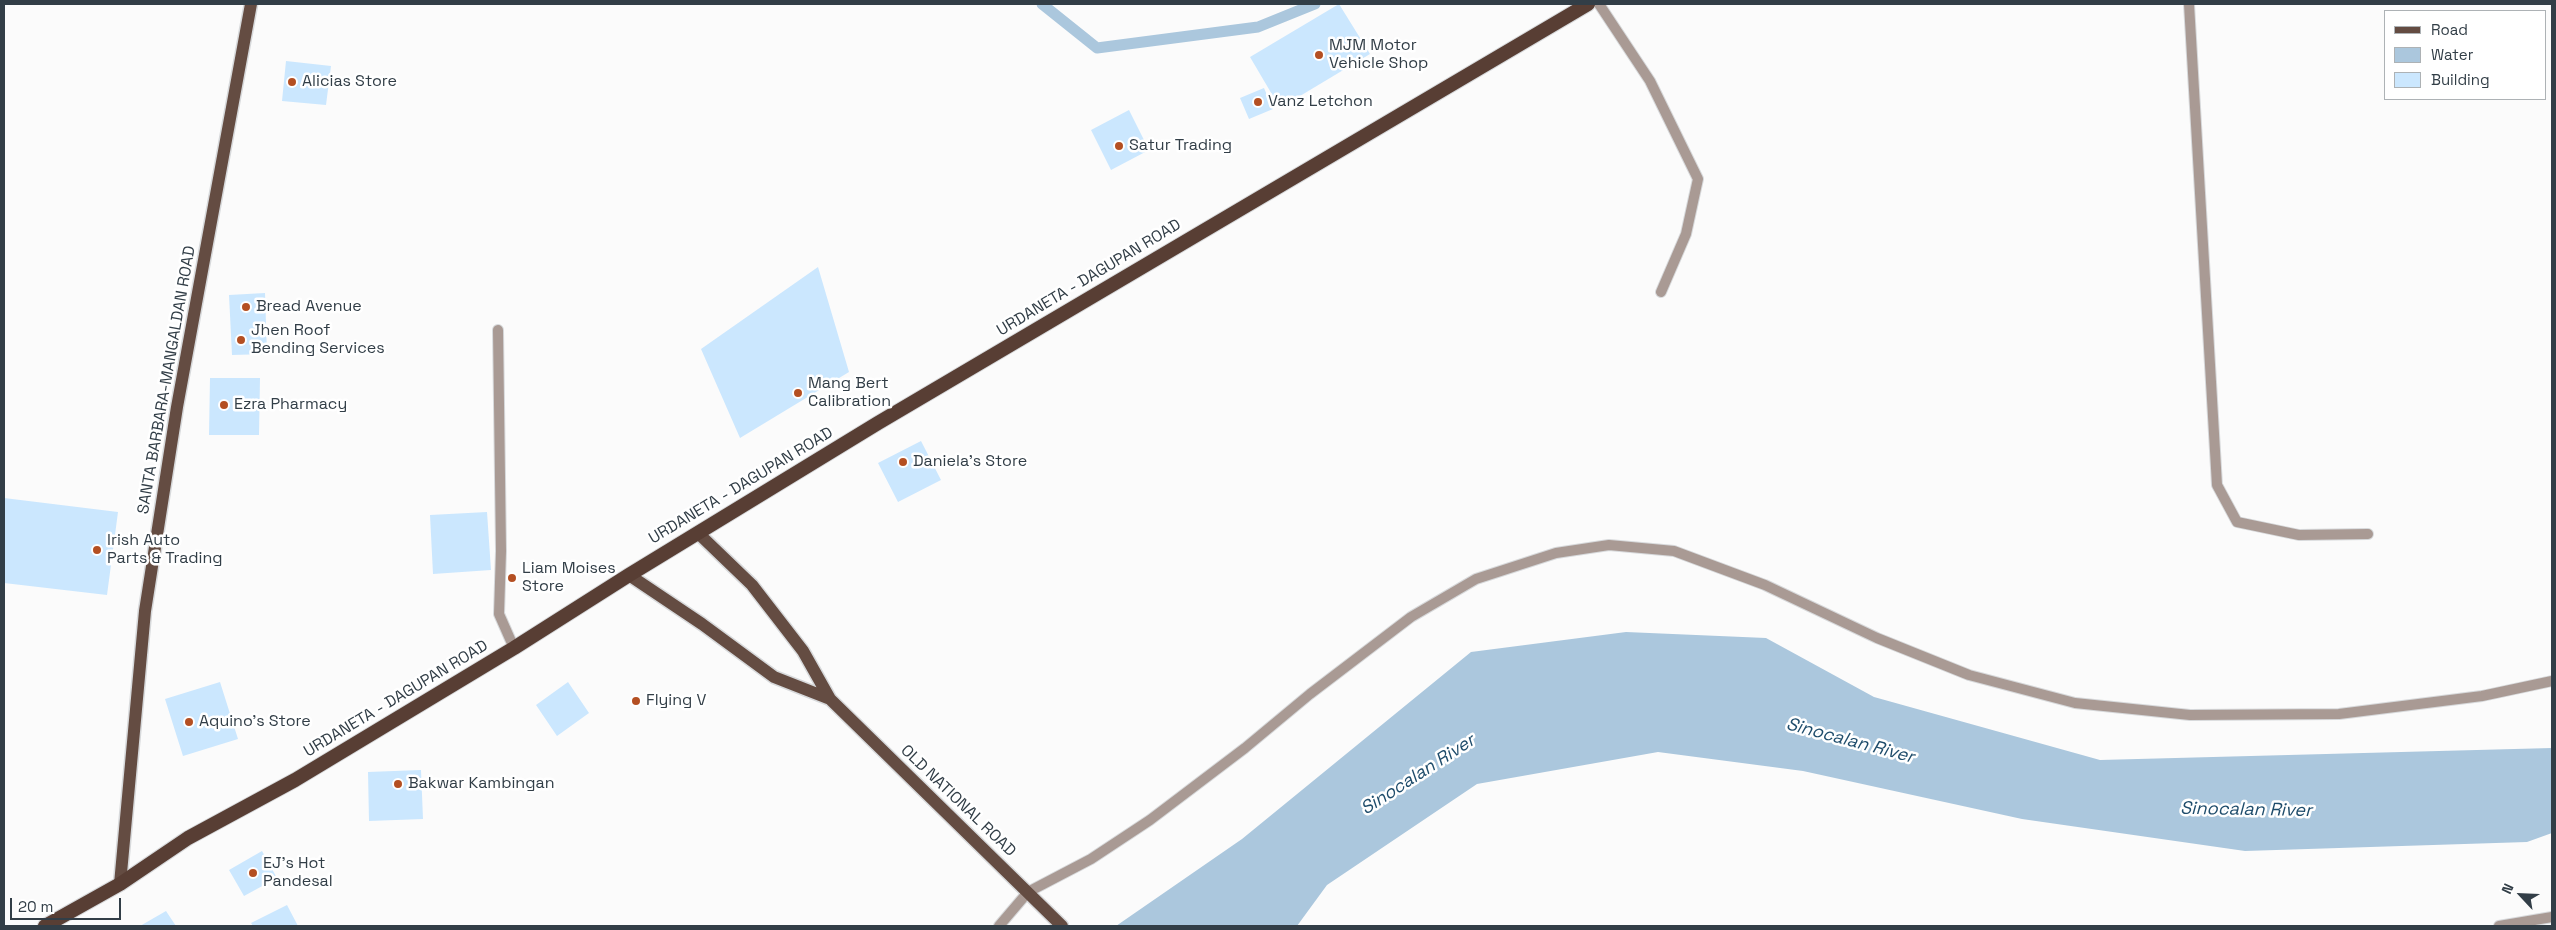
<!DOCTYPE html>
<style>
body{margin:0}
#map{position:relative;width:2556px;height:930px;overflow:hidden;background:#fbfbfb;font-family:"Space Grotesk",sans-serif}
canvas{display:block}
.frame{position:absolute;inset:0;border:5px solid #323e47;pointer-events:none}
.legend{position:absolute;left:2384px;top:10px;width:162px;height:90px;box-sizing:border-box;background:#fff;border:1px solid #adb2b5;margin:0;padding:6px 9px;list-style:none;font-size:15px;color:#323e47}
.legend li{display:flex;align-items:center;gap:10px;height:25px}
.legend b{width:25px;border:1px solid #adb2b5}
.north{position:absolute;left:2496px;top:870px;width:50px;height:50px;-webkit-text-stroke:4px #fff;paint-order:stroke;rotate:295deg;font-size:14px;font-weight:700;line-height:20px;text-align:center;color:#323e47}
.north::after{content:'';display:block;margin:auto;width:18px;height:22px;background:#323e47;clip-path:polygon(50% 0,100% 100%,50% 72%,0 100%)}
.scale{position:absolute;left:10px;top:898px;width:111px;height:22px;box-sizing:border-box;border:2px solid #323e47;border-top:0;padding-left:6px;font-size:15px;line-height:18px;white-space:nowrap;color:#323e47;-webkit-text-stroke:4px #fff;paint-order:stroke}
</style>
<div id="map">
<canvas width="2556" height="930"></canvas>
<div class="frame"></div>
<ul class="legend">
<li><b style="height:6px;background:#644c42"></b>Road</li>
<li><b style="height:14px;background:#abc7dd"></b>Water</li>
<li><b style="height:14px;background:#cbe7fe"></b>Building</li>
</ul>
<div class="north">N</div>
<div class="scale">20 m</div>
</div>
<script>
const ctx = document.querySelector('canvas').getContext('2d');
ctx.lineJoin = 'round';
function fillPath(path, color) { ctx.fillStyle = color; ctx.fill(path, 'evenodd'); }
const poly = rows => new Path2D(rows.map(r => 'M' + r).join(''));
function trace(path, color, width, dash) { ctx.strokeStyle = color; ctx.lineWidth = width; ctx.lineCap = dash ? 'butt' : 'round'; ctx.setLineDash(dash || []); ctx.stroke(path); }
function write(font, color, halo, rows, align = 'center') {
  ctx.font = font + ' "Space Grotesk",sans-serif'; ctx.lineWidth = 5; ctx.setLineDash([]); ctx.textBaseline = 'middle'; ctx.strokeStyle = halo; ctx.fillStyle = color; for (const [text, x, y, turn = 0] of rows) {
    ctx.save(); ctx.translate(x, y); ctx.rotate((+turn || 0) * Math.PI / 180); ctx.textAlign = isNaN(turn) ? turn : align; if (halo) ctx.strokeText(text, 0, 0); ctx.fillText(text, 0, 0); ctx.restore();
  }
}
fillPath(poly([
 [1626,632,1766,638,1874,697,2100,760,2552,748,2552,833,2527,842,2245,851,2022,819,1803,771,1658,752,1477,784,1327,885,1297,926,1116,926,1242,839,1471,652]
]), '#abc7dd');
trace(poly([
 [1042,4,1097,48,1258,27,1315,4]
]), '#abc7dd', 11);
fillPath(poly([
 [1339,4,1370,54,1280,108,1250,57],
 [286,61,331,66,326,105,282,101],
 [1264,88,1273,109,1249,119,1240,98],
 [1129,110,1149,150,1111,170,1091,130],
 [818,267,849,372,740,438,701,349],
 [265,293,267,354,232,355,229,295],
 [210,378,260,378,259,435,209,435],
 [921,441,941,480,898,502,878,463],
 [4,498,118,512,107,595,4,583],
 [487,512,491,570,433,574,430,515],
 [220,682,238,739,183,756,165,699],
 [568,682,589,713,557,736,536,705],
 [421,770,423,819,369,821,368,772],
 [262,851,277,878,244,896,229,870],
 [287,905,298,926,253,926,251,923],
 [166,911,176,926,140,926]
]), '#cbe7fe');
const service = poly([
 [2189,4,2217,485,2237,522,2299,535,2368,534]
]);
const minor = poly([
 [1599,4,1650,81,1698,179,1686,234,1661,292],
 [498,330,501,551,499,614,514,648],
 [999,926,1028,892,1091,859,1150,820,1245,748,1310,694,1411,617,1476,579,1556,553,1609,545,1674,551,1765,585,1877,638,1969,675,2075,703,2190,715,2339,714,2482,696,2552,681],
 [2499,926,2552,917]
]);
const primary = poly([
 [698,533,752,585,803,651,830,699,1062,926],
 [629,575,702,624,774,677,830,699],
 [120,884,145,611,177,407,251,4]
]);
const trunk = poly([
 [45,926,120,884,188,838,295,780,514,648,629,575,878,423,1588,4]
]);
trace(service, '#d7d9db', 12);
trace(minor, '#d7d9db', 12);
trace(primary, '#d7d9db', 15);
trace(trunk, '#d7d9db', 16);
trace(service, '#a99a94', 10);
trace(minor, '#a99a94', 10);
trace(primary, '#644c42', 12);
trace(trunk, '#583e34', 14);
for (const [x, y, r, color] of [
 [1319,55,5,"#b44f22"],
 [292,82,5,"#b44f22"],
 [1258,102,5,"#b44f22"],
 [1119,146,5,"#b44f22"],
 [246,307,5,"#b44f22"],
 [241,340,5,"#b44f22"],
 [798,393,5,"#b44f22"],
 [224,405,5,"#b44f22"],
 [903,462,5,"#b44f22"],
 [97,550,5,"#b44f22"],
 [512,578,5,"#b44f22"],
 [636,701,5,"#b44f22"],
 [189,722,5,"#b44f22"],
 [398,784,5,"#b44f22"],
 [253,873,5,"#b44f22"]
]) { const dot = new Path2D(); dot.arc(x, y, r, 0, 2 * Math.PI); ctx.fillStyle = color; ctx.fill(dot); trace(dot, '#fff', 2); }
write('16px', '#323e47', '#fff', [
 ["MJM Motor",1329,46],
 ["Vehicle Shop",1329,64],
 ["Alicias Store",302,82],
 ["Vanz Letchon",1268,102],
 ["Satur Trading",1129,146],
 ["Bread Avenue",256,307],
 ["Jhen Roof",251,331],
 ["Bending Services",251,349],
 ["Mang Bert",808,384],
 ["Calibration",808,402],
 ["Ezra Pharmacy",234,405],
 ["Daniela's Store",913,462],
 ["Irish Auto",107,541],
 ["Parts & Trading",107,559],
 ["Liam Moises",522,569],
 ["Store",522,587],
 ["Flying V",646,701],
 ["Aquino's Store",199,722],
 ["Bakwar Kambingan",408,784],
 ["EJ's Hot",263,864],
 ["Pandesal",263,882]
], 'left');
write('16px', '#323e47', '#fff', [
 ["URDANETA - DAGUPAN ROAD",1089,278,-31],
 ["SANTA BARBARA-MANGALDAN ROAD",167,380,-80],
 ["URDANETA - DAGUPAN ROAD",741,486,-31],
 ["URDANETA - DAGUPAN ROAD",396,699,-31],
 ["OLD NATIONAL ROAD",958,801,44]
]);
write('italic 18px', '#1e4c6b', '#fff', [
 ["Sinocalan River",1850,741,15],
 ["Sinocalan River",1418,775,-33],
 ["Sinocalan River",2246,810,1]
]);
</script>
